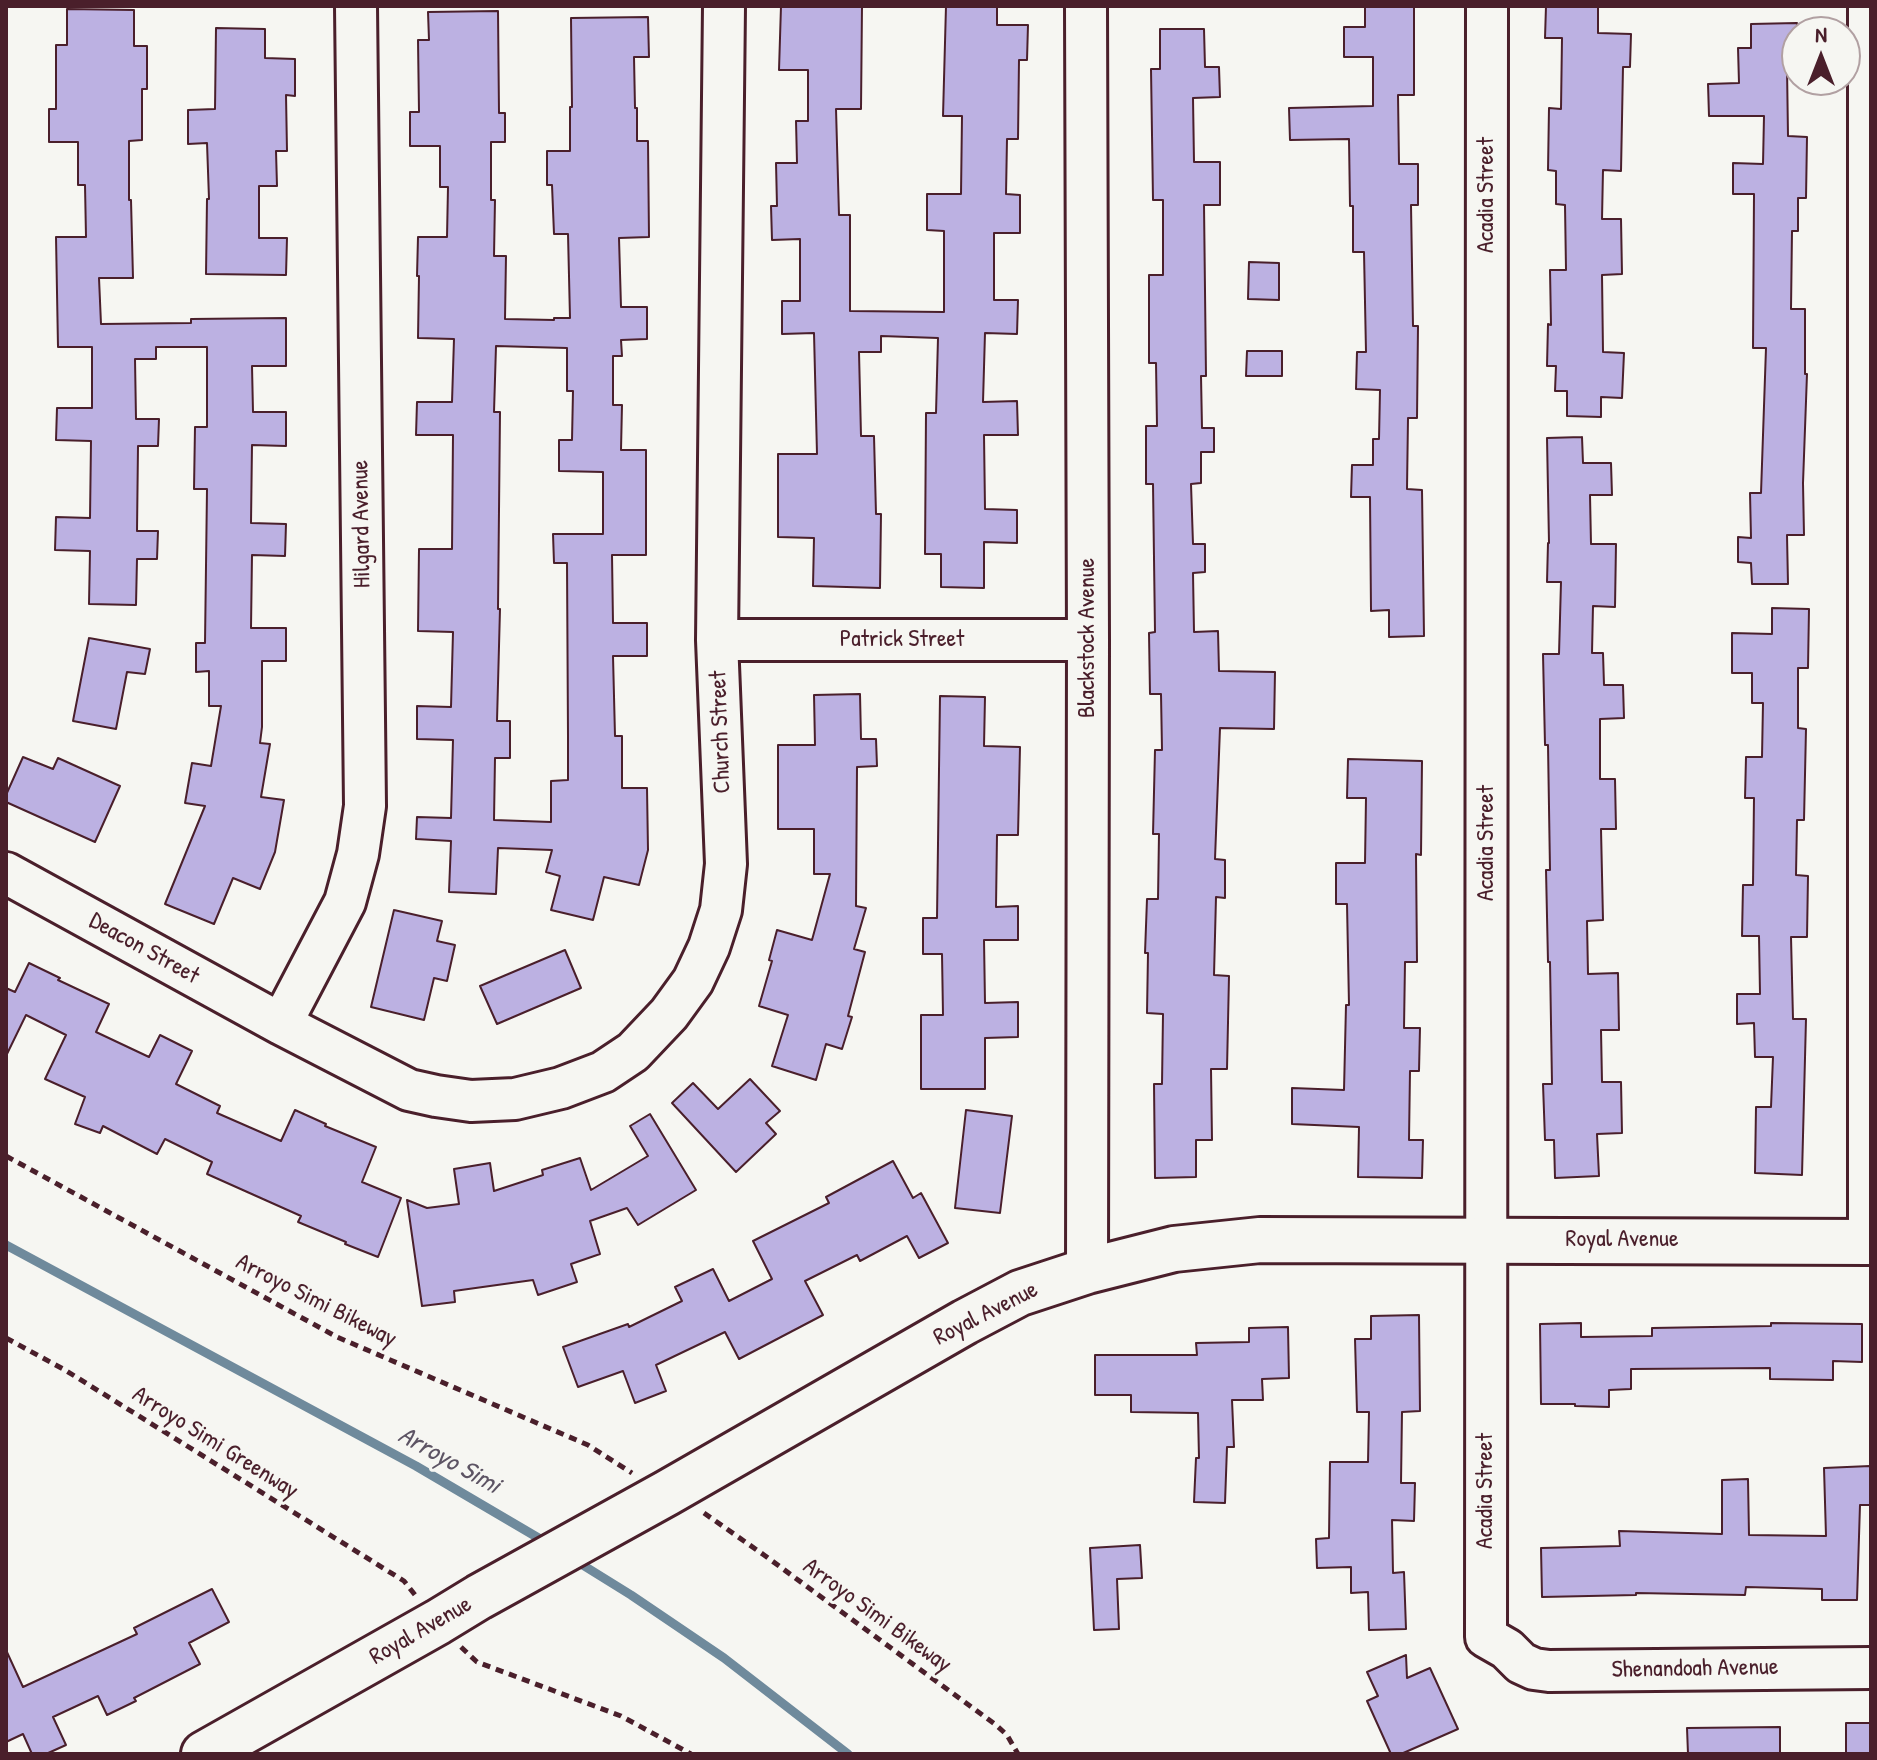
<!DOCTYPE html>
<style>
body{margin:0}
#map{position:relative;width:1877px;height:1760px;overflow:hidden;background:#f6f6f2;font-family:"Patrick Hand",sans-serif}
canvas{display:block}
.frame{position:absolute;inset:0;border:8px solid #4a1f2b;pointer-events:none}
.north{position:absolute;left:1781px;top:16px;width:80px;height:80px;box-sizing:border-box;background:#f6f6f2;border:2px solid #b1a0a2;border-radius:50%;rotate:0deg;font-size:22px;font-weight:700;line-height:32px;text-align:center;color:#4a1f2b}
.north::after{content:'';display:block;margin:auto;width:28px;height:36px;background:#4a1f2b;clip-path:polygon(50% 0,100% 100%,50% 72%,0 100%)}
</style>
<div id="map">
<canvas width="1877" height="1760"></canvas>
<div class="frame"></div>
<div class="north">N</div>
</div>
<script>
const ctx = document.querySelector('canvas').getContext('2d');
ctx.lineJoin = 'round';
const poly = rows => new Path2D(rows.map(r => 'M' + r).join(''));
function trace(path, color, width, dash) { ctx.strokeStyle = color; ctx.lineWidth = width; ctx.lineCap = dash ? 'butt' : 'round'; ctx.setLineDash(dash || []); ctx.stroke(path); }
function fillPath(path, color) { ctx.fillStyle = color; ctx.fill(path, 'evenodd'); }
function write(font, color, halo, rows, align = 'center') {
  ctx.font = font + ' "Patrick Hand",sans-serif'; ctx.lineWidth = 6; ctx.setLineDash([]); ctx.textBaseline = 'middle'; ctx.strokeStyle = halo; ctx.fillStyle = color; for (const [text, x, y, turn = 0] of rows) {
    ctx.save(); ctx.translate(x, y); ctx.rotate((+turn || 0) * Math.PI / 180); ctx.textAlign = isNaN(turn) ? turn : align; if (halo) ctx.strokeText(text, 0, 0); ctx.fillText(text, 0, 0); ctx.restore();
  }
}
trace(poly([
 [6,1245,416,1466,547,1543],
 [573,1559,631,1595,724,1658,848,1754]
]), '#6f8a9c', 9);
const building = poly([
 [781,6,862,6,861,109,836,109,839,215,850,215,850,311,944,312,944,231,927,230,927,194,961,194,962,116,943,116,946,6,997,6,997,25,1028,25,1027,60,1019,60,1018,139,1007,139,1006,194,1020,195,1020,233,994,233,994,300,1018,300,1017,334,985,333,983,402,1017,401,1018,435,984,435,985,509,1017,510,1017,543,984,542,984,588,941,587,941,554,925,554,926,413,936,413,938,338,881,336,881,352,859,352,861,436,874,436,876,514,881,514,880,588,813,586,814,538,778,537,778,454,817,454,814,333,782,334,782,301,800,301,800,239,772,240,771,206,777,206,776,163,797,163,796,121,808,121,808,70,779,70,781,6],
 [1365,6,1414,6,1414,95,1398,95,1399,164,1418,164,1418,205,1411,205,1413,326,1418,326,1417,418,1408,418,1407,489,1422,490,1424,636,1389,637,1389,610,1371,611,1370,497,1351,497,1352,465,1373,465,1373,439,1379,439,1380,390,1356,389,1357,352,1366,352,1364,252,1353,252,1353,206,1350,206,1349,139,1290,140,1289,108,1373,106,1373,57,1344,57,1344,27,1365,27,1365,6],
 [1546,6,1598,6,1598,33,1631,34,1630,67,1623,67,1621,171,1603,170,1602,219,1621,219,1622,274,1602,275,1603,352,1624,353,1622,398,1601,397,1601,417,1567,416,1567,391,1555,391,1556,366,1547,366,1548,324,1551,325,1550,270,1566,270,1565,205,1556,204,1556,171,1548,170,1549,108,1561,109,1562,38,1545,38,1546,6],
 [67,9,134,10,134,46,147,46,147,89,142,89,142,140,129,141,129,200,131,200,133,278,99,278,101,324,191,323,191,319,286,318,286,366,252,366,253,412,286,412,286,446,252,445,251,523,286,524,285,556,252,555,251,628,286,628,286,661,262,661,262,727,260,743,270,744,261,797,284,800,275,852,260,889,233,878,214,924,165,904,205,806,185,803,192,763,211,766,221,706,209,706,209,671,196,672,196,643,205,643,207,489,194,489,195,427,207,427,207,347,156,347,156,359,135,359,136,419,159,419,158,446,138,446,137,531,158,531,157,559,137,559,136,605,89,604,90,551,55,550,56,517,90,518,91,441,56,440,57,408,92,408,92,347,58,347,56,237,86,237,85,185,78,185,78,142,49,142,49,109,56,109,56,45,67,45,67,9],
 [498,11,499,113,505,113,505,142,491,142,491,200,495,200,494,256,506,256,505,319,554,320,554,318,570,318,568,234,554,234,552,185,547,185,547,151,570,151,570,107,572,107,571,18,648,17,649,57,634,57,635,108,637,108,637,141,648,141,649,237,619,238,621,307,647,307,647,339,621,340,622,356,613,356,613,405,622,405,621,450,646,450,646,555,612,555,613,623,647,623,647,656,613,656,615,736,622,736,622,788,647,788,648,850,639,885,604,877,593,920,551,910,560,876,546,872,552,850,498,848,496,894,449,892,451,841,416,839,417,817,451,818,453,740,417,739,417,706,451,707,453,632,418,631,419,549,452,549,453,435,416,435,417,402,452,402,454,339,418,338,419,276,417,276,418,237,447,237,448,187,440,187,440,146,410,146,410,112,419,112,418,40,429,40,428,12,498,11],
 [496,346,567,348,567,391,573,391,572,440,559,440,559,471,603,472,603,534,553,534,554,563,567,563,568,736,568,780,551,781,551,822,494,820,495,758,510,758,510,721,497,721,500,609,498,609,500,412,494,412,496,346],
 [1797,23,1797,67,1787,67,1788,136,1807,137,1806,198,1798,198,1798,231,1792,231,1791,309,1805,309,1805,374,1807,374,1803,483,1804,535,1787,535,1788,584,1752,584,1751,563,1738,562,1738,537,1751,538,1750,493,1761,493,1766,348,1753,348,1754,194,1733,194,1733,163,1763,164,1764,116,1709,116,1708,84,1739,83,1738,48,1751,48,1751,24,1797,23],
 [216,28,265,29,265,58,295,59,295,96,286,95,287,151,276,151,277,186,259,186,259,238,287,238,286,275,206,274,207,199,209,199,207,143,188,144,188,110,215,109,216,28],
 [1160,29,1204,29,1205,67,1219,67,1220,97,1193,98,1194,162,1220,162,1220,205,1204,205,1206,376,1201,376,1202,428,1214,428,1214,452,1201,452,1201,483,1191,484,1193,544,1205,544,1205,572,1193,573,1194,632,1218,631,1219,671,1275,672,1274,729,1220,728,1215,859,1225,860,1225,898,1216,897,1214,975,1229,976,1227,1069,1211,1069,1212,1140,1196,1140,1196,1177,1155,1178,1154,1084,1162,1084,1163,1014,1147,1013,1148,953,1145,953,1147,899,1158,899,1159,834,1153,834,1155,750,1162,750,1161,694,1150,694,1149,633,1155,632,1153,484,1146,484,1146,426,1157,426,1156,363,1149,363,1149,275,1163,275,1163,200,1153,200,1151,69,1160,69,1160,29],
 [1249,262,1279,263,1279,300,1248,299,1249,262],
 [1247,351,1282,351,1282,376,1246,376,1247,351],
 [1582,437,1583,463,1611,463,1612,495,1590,495,1591,544,1616,544,1615,607,1593,606,1592,653,1603,653,1604,685,1623,685,1624,718,1600,719,1600,779,1615,779,1616,829,1601,829,1603,920,1587,921,1588,974,1618,973,1619,1030,1601,1030,1602,1082,1621,1082,1622,1133,1597,1134,1599,1176,1555,1178,1554,1140,1545,1140,1543,1084,1552,1084,1550,962,1548,962,1546,870,1550,870,1548,745,1545,745,1543,654,1559,654,1561,582,1547,582,1548,543,1549,543,1547,438,1582,437],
 [1772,608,1809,609,1808,668,1798,668,1798,728,1806,729,1804,820,1797,820,1796,875,1808,876,1807,937,1791,937,1793,1019,1806,1019,1802,1175,1755,1173,1756,1107,1771,1107,1773,1057,1755,1057,1754,1023,1737,1024,1737,994,1760,994,1759,936,1742,936,1743,885,1753,885,1754,798,1745,798,1746,757,1762,757,1763,703,1752,703,1752,673,1732,673,1732,633,1772,634,1772,608],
 [89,638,150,649,145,674,127,672,116,729,73,721,89,638],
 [860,694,861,739,876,739,877,766,857,767,856,906,866,908,854,949,865,952,848,1016,852,1017,842,1049,826,1044,816,1080,772,1066,788,1015,759,1006,772,961,769,960,777,930,812,940,830,874,814,874,814,829,778,829,778,745,815,745,814,695,860,694],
 [940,696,985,697,984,746,1020,747,1018,835,997,835,996,907,1018,906,1018,940,984,940,985,1003,1018,1002,1018,1037,985,1038,985,1089,921,1089,921,1015,943,1015,942,954,923,954,923,918,937,918,940,696],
 [23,757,53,769,58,758,120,786,95,842,6,802,6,795,23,757],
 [1348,759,1422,761,1421,855,1416,854,1417,962,1405,962,1404,1028,1420,1028,1419,1071,1410,1071,1409,1140,1423,1140,1422,1178,1358,1177,1359,1127,1292,1124,1292,1088,1344,1090,1346,1005,1349,1005,1347,904,1336,904,1336,863,1365,863,1366,798,1347,798,1348,759],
 [394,910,442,921,437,941,455,945,447,981,434,978,424,1020,371,1007,394,910],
 [565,950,581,988,497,1024,480,986,565,950],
 [29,963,60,978,58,980,109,1004,96,1032,149,1057,160,1035,192,1051,176,1084,220,1106,217,1113,281,1141,295,1110,326,1124,325,1126,376,1147,362,1182,401,1198,378,1257,345,1244,346,1242,298,1222,301,1216,207,1174,212,1162,165,1139,157,1154,103,1126,100,1133,75,1124,85,1097,45,1079,66,1035,26,1015,6,1056,6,988,15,992,29,963],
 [750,1079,780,1111,766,1123,776,1134,736,1172,672,1103,693,1083,718,1109,750,1079],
 [966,1110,1012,1116,1000,1213,955,1208,966,1110],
 [650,1114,696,1190,638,1225,627,1208,590,1221,600,1254,571,1264,577,1282,538,1295,533,1280,454,1291,455,1302,422,1306,407,1200,427,1208,459,1204,454,1169,490,1163,494,1191,543,1175,542,1170,580,1158,591,1190,648,1156,630,1126,650,1114],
 [893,1161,913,1198,921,1193,948,1243,919,1258,907,1236,860,1261,857,1255,805,1281,823,1315,739,1359,725,1332,656,1365,666,1391,635,1403,623,1371,578,1387,563,1347,628,1324,629,1327,682,1301,675,1287,713,1269,729,1301,772,1279,753,1241,829,1203,826,1197,893,1161],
 [1419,1315,1420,1411,1402,1412,1401,1483,1415,1483,1414,1521,1392,1520,1393,1573,1404,1572,1406,1629,1369,1630,1368,1592,1351,1593,1351,1567,1317,1568,1316,1539,1329,1538,1330,1462,1368,1462,1369,1412,1357,1412,1355,1339,1371,1339,1371,1316,1419,1315],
 [1581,1323,1581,1337,1652,1336,1652,1328,1771,1326,1771,1323,1862,1324,1862,1362,1833,1361,1833,1380,1770,1379,1770,1368,1631,1369,1631,1389,1609,1390,1609,1407,1575,1406,1575,1404,1541,1404,1540,1324,1581,1323],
 [1288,1327,1289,1378,1262,1379,1263,1400,1232,1400,1234,1447,1227,1447,1225,1503,1194,1502,1196,1458,1199,1458,1198,1413,1131,1412,1131,1395,1095,1395,1095,1355,1197,1355,1196,1343,1249,1342,1249,1328,1288,1327],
 [1870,1466,1871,1505,1860,1505,1857,1600,1822,1600,1822,1589,1746,1587,1745,1595,1636,1593,1636,1595,1542,1597,1541,1548,1620,1546,1619,1531,1722,1534,1722,1480,1748,1479,1749,1535,1826,1536,1824,1468,1870,1466],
 [1140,1545,1142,1578,1117,1579,1119,1629,1094,1630,1090,1548,1140,1545],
 [212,1589,229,1622,189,1643,200,1664,134,1698,136,1701,107,1715,98,1696,53,1717,66,1745,46,1754,32,1754,23,1734,6,1742,6,1650,23,1687,137,1634,134,1628,212,1589],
 [1406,1655,1407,1678,1430,1668,1458,1729,1401,1754,1391,1754,1367,1701,1378,1696,1367,1672,1406,1655],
 [1846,1723,1871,1723,1871,1754,1846,1754,1846,1723],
 [1780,1727,1780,1754,1688,1754,1687,1728,1780,1727]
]);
fillPath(building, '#bcb1e2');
trace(building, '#4a1f2b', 2);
const minor = poly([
 [1086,6,1088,640,1087,1271],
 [1487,6,1486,1637,1507,1649,1521,1663,1534,1669,1549,1671,1871,1668],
 [1869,6,1869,1242],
 [717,640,1088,640],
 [6,873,281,1024,409,1090,436,1096,471,1101,515,1099,561,1088,603,1072,633,1052,669,1014,693,981,709,947,721,910,726,864,717,640,724,6],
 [281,1024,345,902,358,854,365,806,356,6]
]);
const major = poly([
 [204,1754,438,1622,479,1597,667,1493,965,1322,1020,1293,1087,1271,1174,1249,1260,1240,1871,1242]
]);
trace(minor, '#4a1f2b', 46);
trace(major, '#4a1f2b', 50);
trace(poly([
 [6,1156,337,1337,588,1445,632,1473],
 [6,1338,65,1370,404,1581,415,1595],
 [704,1513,764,1555,996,1725,1007,1735,1018,1754],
 [461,1647,477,1662,621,1716,691,1754]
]), '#4a1f2b', 5, [8, 6]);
trace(minor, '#f6f6f2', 40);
trace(major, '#f6f6f2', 44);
write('24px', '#4a1f2b', '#f6f6f2', [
 ["Acadia Street",1487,195,-90],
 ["Hilgard Avenue",362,524,-91],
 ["Blackstock Avenue",1088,638,-90],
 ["Patrick Street",902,640],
 ["Church Street",721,732,-92],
 ["Acadia Street",1487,843,-90],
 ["Deacon Street",144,949,29],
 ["Royal Avenue",1622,1240],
 ["Arroyo Simi Bikeway",316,1301,27],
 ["Royal Avenue",986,1314,-27],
 ["Arroyo Simi Greenway",215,1443,32],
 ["Acadia Street",1486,1491,-90],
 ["Arroyo Simi Bikeway",877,1616,36],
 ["Royal Avenue",421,1631,-30],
 ["Shenandoah Avenue",1695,1669,-1]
]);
write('italic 26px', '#5d5464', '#f6f6f2', [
 ["Arroyo Simi",449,1461,29]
]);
</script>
